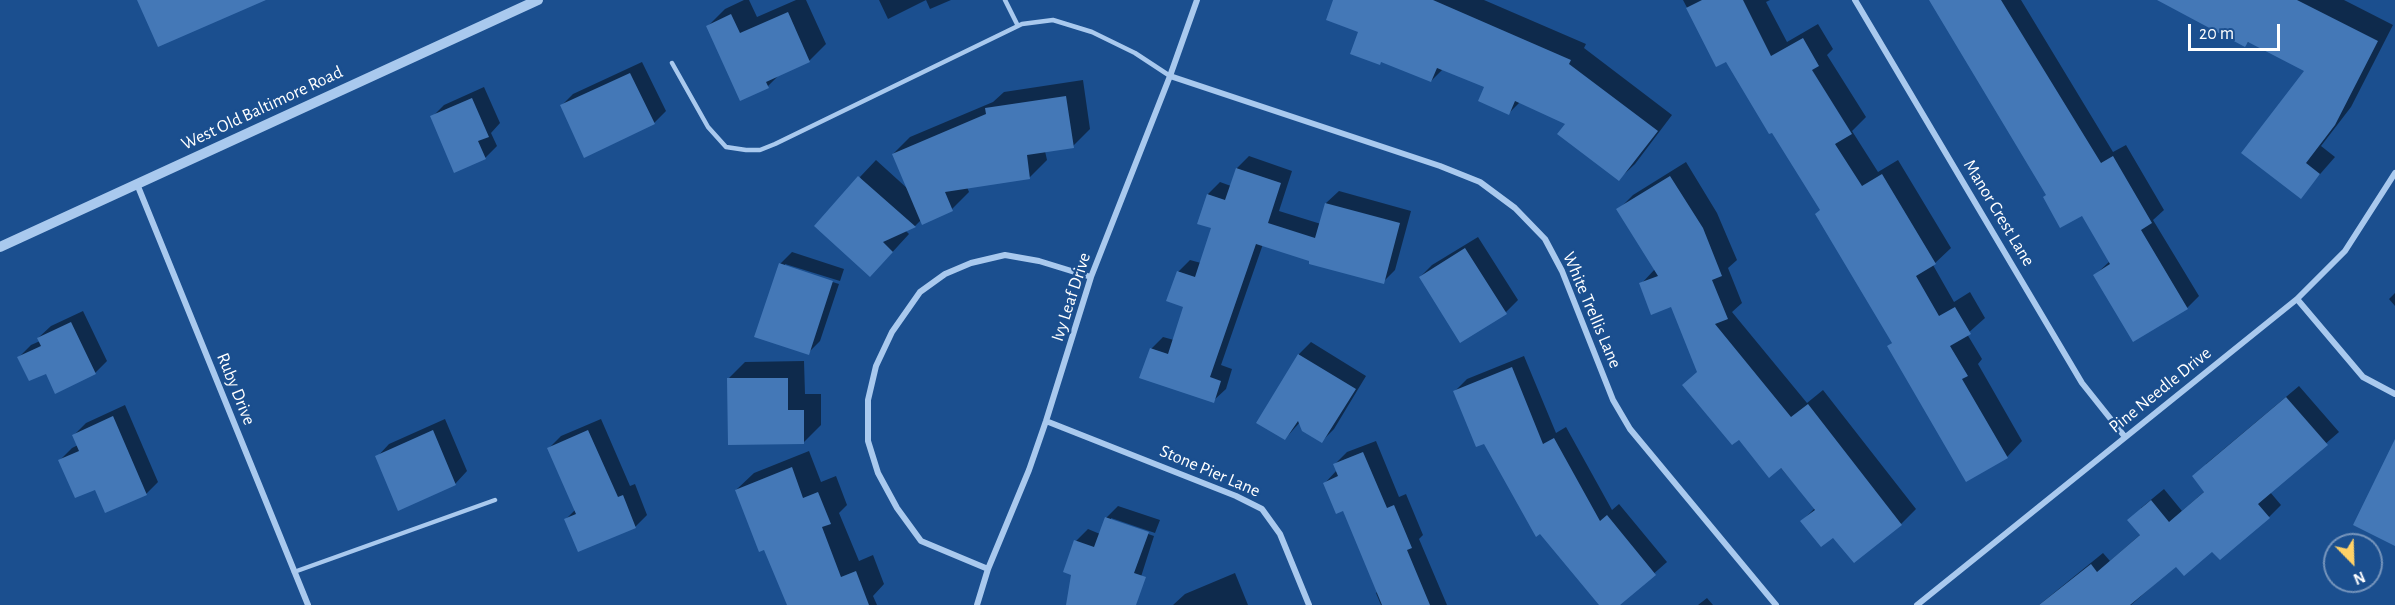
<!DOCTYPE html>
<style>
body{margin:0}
#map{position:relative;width:2395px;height:605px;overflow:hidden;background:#1b4f8f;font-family:"Alegreya Sans",sans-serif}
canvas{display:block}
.north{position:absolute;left:2323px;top:533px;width:60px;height:60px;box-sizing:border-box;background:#1b4f8f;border:2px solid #7695bc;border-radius:50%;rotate:157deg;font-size:16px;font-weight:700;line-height:24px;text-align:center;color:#fff}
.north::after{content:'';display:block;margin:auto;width:21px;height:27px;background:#ffd166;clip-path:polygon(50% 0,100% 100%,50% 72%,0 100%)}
.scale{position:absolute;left:2188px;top:24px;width:92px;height:27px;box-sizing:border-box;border:3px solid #fff;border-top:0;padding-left:8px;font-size:18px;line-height:21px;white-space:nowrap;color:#fff;-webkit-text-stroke:4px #1b4f8f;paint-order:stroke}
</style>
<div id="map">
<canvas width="2395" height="605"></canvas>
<div class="north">N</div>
<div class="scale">20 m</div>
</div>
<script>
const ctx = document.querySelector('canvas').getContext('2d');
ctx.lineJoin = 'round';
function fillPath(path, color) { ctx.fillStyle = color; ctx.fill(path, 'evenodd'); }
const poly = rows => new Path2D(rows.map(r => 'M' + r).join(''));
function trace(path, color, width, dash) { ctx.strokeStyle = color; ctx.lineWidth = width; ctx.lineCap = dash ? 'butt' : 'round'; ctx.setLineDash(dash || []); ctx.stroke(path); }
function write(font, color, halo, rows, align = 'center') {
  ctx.font = font + ' "Alegreya Sans",sans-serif'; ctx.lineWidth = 5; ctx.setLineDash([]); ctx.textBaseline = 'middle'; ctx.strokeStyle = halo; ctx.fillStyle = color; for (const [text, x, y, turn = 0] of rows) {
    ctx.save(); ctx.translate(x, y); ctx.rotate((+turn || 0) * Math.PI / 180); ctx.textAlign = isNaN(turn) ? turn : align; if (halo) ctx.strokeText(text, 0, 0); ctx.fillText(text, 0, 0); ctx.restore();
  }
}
fillPath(poly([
 [744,0,749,0,757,17,796,0,806,0,826,44,809,61,781,73,768,86,740,99,708,26,725,9],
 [879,0,951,0,930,9,926,0,888,19],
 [1335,0,1484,0,1586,44,1584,48,1672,115,1635,164,1619,179,1567,123,1520,102,1509,113,1486,87,1443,69,1431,81,1360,31],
 [1683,0,1770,0,1766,2,1787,42,1818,24,1833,49,1827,55,1866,117,1852,131,1878,172,1898,160,1951,248,1933,265,1954,302,1970,292,1985,318,1967,334,1982,359,1978,364,2022,441,2007,457,1889,346,1893,342,1821,209,1727,60,1717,65],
 [1930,0,2021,0,2113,152,2126,145,2164,210,2153,220,2199,296,2187,308,2095,275,2110,261,2083,214,2048,195],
 [2160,0,2344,0,2393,25,2351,107,2321,146,2335,157,2300,197,2306,70,2250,41,2245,45],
 [642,62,666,111,654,123,561,106,573,94],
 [1083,80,1090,129,1073,146,1045,151,1047,160,1030,177,967,187,969,192,952,209,921,220,915,226,905,230,909,234,887,258,860,177,876,160,908,189,893,154,910,137,993,102,1004,92],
 [484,87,500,123,491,133,497,146,485,158,432,117,444,105],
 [1249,156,1292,171,1279,211,1321,224,1326,203,1339,191,1411,211,1395,270,1383,282,1263,244,1221,365,1232,369,1226,389,1213,401,1151,349,1163,337,1174,340,1185,306,1178,272,1190,260,1201,263,1213,227,1199,223,1208,194,1220,182,1231,186,1237,168],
 [1686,162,1717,213,1737,260,1728,268,1742,303,1732,312,1807,403,1823,390,1916,509,1901,524,1834,536,1802,521,1815,508,1698,371,1671,305,1641,284,1655,269,1618,210,1633,195],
 [1478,237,1518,300,1506,312,1420,277,1432,265],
 [792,252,844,269,840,281,785,264,785,267,839,284,820,341,808,353,780,264],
 [2395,293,2395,306,2389,299],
 [83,311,107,361,95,373,46,372,19,357,31,345,40,341,38,338,51,326],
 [1311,342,1366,376,1334,429,1322,441,1300,422,1285,439,1299,354],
 [1524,356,1556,433,1566,427,1612,510,1619,504,1667,562,1618,605,1601,605,1455,391,1467,379],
 [804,361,805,394,821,394,821,425,804,442,728,379,745,362],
 [2299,386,2339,432,2270,492,2281,505,2269,517,2212,550,2176,565,2131,605,2039,605,2103,553,2110,561,2141,534,2141,508,2164,489,2182,511,2205,491,2206,464],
 [125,405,158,482,146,494,96,488,60,460,72,448,78,445,74,435,86,423],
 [445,419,467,471,455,484,377,457,389,444],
 [601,419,630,486,635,484,647,515,635,527,566,519,575,510,549,448,561,436],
 [1376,441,1399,497,1406,494,1423,535,1419,539,1447,605,1381,605,1376,593,1378,591,1344,509,1325,483,1337,470,1335,464,1347,452],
 [809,451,821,482,836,476,847,505,839,513,859,561,873,555,884,584,873,596,877,605,788,605,765,548,736,490,754,473],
 [1118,506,1160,520,1155,533,1111,518,1111,521,1154,536,1132,605,1068,605,1076,541,1088,529,1100,534,1106,518],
 [1235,573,1248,605,1173,605,1185,594],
 [1707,598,1713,605,1698,605]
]), '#0007');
fillPath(poly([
 [137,0,266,0,158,47],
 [1333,0,1433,0,1571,60,1569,64,1658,131,1619,181,1557,134,1565,124,1515,101,1509,115,1478,101,1484,87,1437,68,1431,82,1381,62,1380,65,1350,54,1358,32,1326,20],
 [1702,0,1743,0,1771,56,1803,38,1819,66,1812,70,1852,134,1835,144,1862,186,1882,174,1936,264,1916,276,1939,316,1955,307,1971,334,1950,346,1968,376,1962,379,2008,458,1966,482,1887,346,1892,343,1815,214,1820,210,1772,133,1769,134,1726,62,1716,67,1686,8],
 [1929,0,2001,0,2101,163,2113,156,2152,223,2141,230,2188,309,2133,342,2093,275,2110,264,2082,216,2060,228,2043,197,2046,195],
 [2157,0,2297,0,2378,41,2335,125,2306,163,2320,174,2301,199,2241,153,2304,71,2248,42,2245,47],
 [788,12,810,62,766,82,769,88,740,101,706,26,731,14,740,33],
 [630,73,655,124,584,158,560,105],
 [1066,96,1074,148,1027,155,1030,179,945,192,953,211,922,225,892,154,986,114,985,108],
 [472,98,489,137,478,141,486,159,454,173,430,116],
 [1236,168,1281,183,1268,223,1315,238,1325,203,1400,223,1384,284,1309,264,1309,261,1256,244,1210,377,1221,381,1214,403,1139,378,1150,348,1168,354,1183,307,1166,301,1177,271,1195,277,1211,228,1197,224,1207,194,1225,200],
 [858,176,916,227,883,242,893,252,870,277,814,226],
 [1670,176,1703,228,1722,276,1712,280,1728,319,1715,324,1791,417,1808,404,1902,525,1854,563,1833,538,1821,547,1800,521,1815,510,1781,468,1769,478,1739,440,1732,445,1682,385,1697,372,1671,307,1651,315,1639,283,1658,276,1616,209],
 [1465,248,1507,314,1460,343,1419,277],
 [779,263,833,281,809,355,754,337],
 [71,322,96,374,55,394,46,374,29,381,17,357,41,346,37,338],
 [1298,354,1356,389,1322,443,1302,431,1298,421,1285,440,1256,423],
 [1512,367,1543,444,1554,438,1600,521,1607,515,1656,575,1620,605,1599,605,1540,534,1536,537,1484,444,1476,447,1453,391],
 [727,378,788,378,788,410,804,410,804,444,728,445],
 [2286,397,2328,445,2258,504,2270,518,2220,560,2212,552,2184,576,2176,567,2130,605,2039,605,2091,564,2097,572,2140,535,2127,520,2151,500,2169,522,2204,492,2192,476],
 [113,416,147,495,105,513,95,490,75,498,58,460,79,451,72,435],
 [433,430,456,485,398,511,375,456],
 [588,430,618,497,623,495,636,528,578,552,564,519,576,514,547,448],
 [2395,439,2395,546,2353,525],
 [1363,452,1387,508,1394,505,1412,548,1407,550,1430,605,1382,605,1343,511,1336,514,1323,483,1338,476,1333,464],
 [792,467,803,498,818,492,831,524,822,527,841,577,856,571,869,605,787,605,764,550,759,552,735,490],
 [1105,517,1149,532,1134,573,1146,577,1136,605,1066,605,1071,575,1063,572,1074,540,1094,547]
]), '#4478b7');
trace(poly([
 [1005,0,1018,26],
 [672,63,708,127,726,147,746,150,760,150,775,144,1022,24,1053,20,1092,32,1135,53,1170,76],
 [294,572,495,500]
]), '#a9c9ee', 4.5);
trace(poly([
 [1855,0,2082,383,2125,437],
 [1170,76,1440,166,1480,182,1515,208,1545,239,1562,271,1613,400,1630,429,1776,605],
 [137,184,308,605],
 [2297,299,2363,377,2395,394],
 [1046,421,1236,496,1262,509,1280,534,1309,605],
 [988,569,921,541,897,508,878,473,868,441,868,400,876,366,892,332,920,292,945,274,971,263,1005,255,1039,261,1091,277],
 [977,605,988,569,1029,470,1046,421,1091,277,1170,76,1197,0],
 [1917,605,2297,299,2345,251,2395,173]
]), '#a9c9ee', 6);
trace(poly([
 [0,247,538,0]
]), '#a9c9ee', 10);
write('18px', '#fff', '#1b4f8f', [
 ["West Old Baltimore Road",262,108,-25],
 ["Manor Crest Lane",1999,213,59],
 ["Ivy Leaf Drive",1071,297,-72],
 ["White Trellis Lane",1592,310,67],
 ["Ruby Drive",236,389,68],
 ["Pine Needle Drive",2160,390,-39],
 ["Stone Pier Lane",1210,471,23]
]);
</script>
